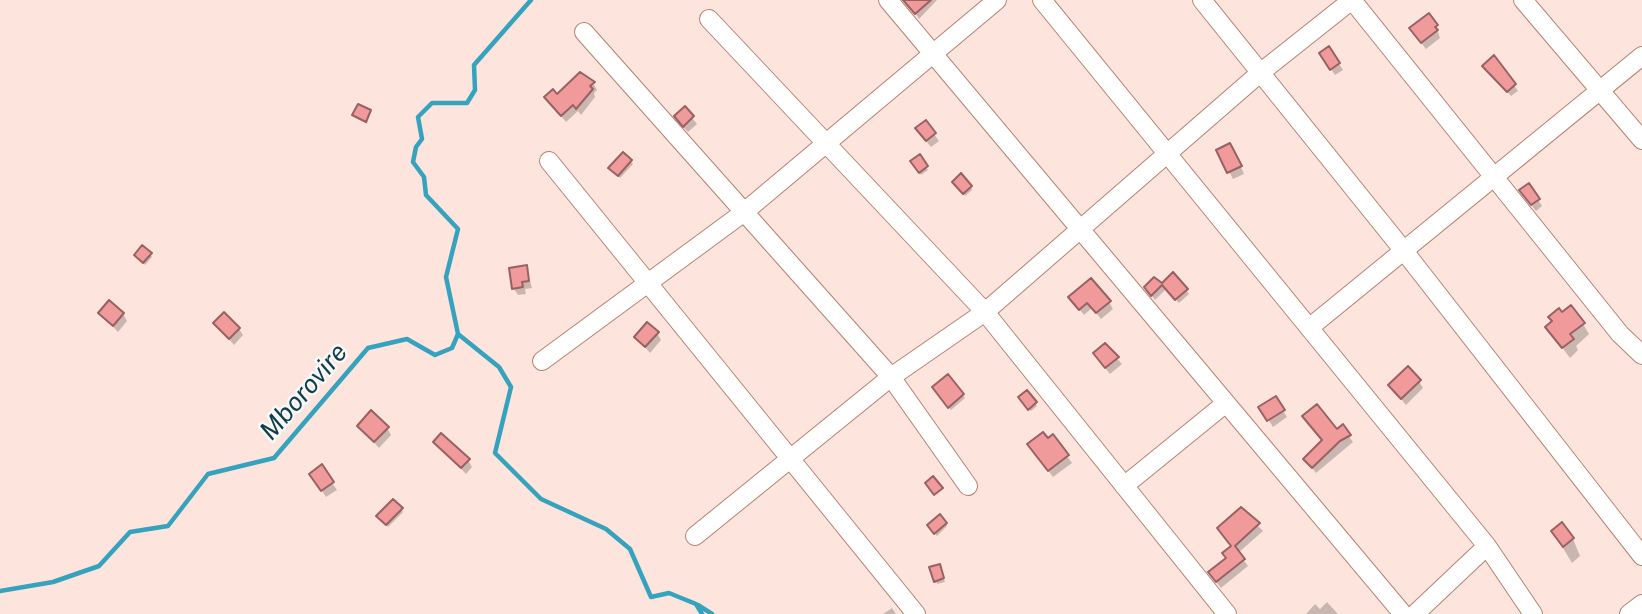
<!DOCTYPE html>
<style>
body{margin:0}
canvas{display:block;background:#fde4dd}
</style>
<canvas width="1642" height="614"></canvas>
<script>
const ctx = document.querySelector('canvas').getContext('2d');
ctx.lineJoin = 'round';
function fillPath(path, color) { ctx.fillStyle = color; ctx.fill(path, 'evenodd'); }
const poly = rows => new Path2D(rows.map(r => 'M' + r).join(''));
function trace(path, color, width, dash) { ctx.strokeStyle = color; ctx.lineWidth = width; ctx.lineCap = dash ? 'butt' : 'round'; ctx.setLineDash(dash || []); ctx.stroke(path); }
function write(font, color, halo, rows, align = 'center') {
  ctx.font = font + ' "Public Sans",sans-serif'; ctx.lineWidth = 5; ctx.setLineDash([]); ctx.textBaseline = 'middle'; ctx.strokeStyle = halo; ctx.fillStyle = color; for (const [text, x, y, turn = 0] of rows) {
    ctx.save(); ctx.translate(x, y); ctx.rotate((+turn || 0) * Math.PI / 180); ctx.textAlign = isNaN(turn) ? turn : align; if (halo) ctx.strokeText(text, 0, 0); ctx.fillText(text, 0, 0); ctx.restore();
  }
}
fillPath(poly([
 [907,0,937,0,919,19],
 [1436,26,1440,38,1426,49,1415,35],
 [1494,57,1518,91,1511,96,1484,66],
 [1325,60,1339,64,1343,70,1335,75],
 [593,83,597,90,594,93,595,97,581,115,578,111,566,122,546,98],
 [685,109,697,124,688,132,680,124],
 [370,112,367,124,354,115],
 [925,122,939,141,931,147,921,135],
 [1218,151,1234,152,1244,174,1233,179],
 [623,154,633,164,620,178,612,171],
 [919,157,928,170,921,175,912,161],
 [956,185,971,187,972,190,965,196],
 [1529,185,1542,206,1536,211,1525,197],
 [150,254,152,257,145,265,136,255],
 [526,267,532,288,525,289,526,294,518,295,514,289],
 [1154,279,1162,285,1186,290,1189,294,1179,303,1166,289,1155,300,1149,292],
 [1070,298,1109,302,1113,309,1101,319,1092,308,1084,315],
 [100,313,123,314,127,321,118,332],
 [215,323,239,329,243,335,234,345],
 [1583,324,1589,334,1576,346,1578,350,1570,358,1547,327],
 [657,333,661,340,650,353,636,337],
 [1105,346,1122,364,1110,374,1099,361],
 [948,376,965,398,951,410,936,391],
 [1419,381,1423,388,1406,405,1390,386],
 [1027,392,1037,406,1031,411,1022,400],
 [1275,398,1287,417,1273,427,1261,408],
 [359,426,387,428,391,435,379,448],
 [1342,427,1353,442,1316,473,1305,459],
 [1053,437,1072,463,1053,477,1034,451],
 [435,442,468,460,472,467,466,474],
 [321,467,337,490,326,497,315,481],
 [401,509,403,512,388,527,380,519],
 [1241,509,1263,531,1238,553,1248,566,1221,588,1214,579,1228,559],
 [946,524,947,526,937,536,931,528],
 [1557,538,1573,539,1580,556,1572,563],
 [940,569,945,582,937,584,936,581],
 [1327,602,1338,614,1306,614,1315,604,1320,609],
 [892,608,896,614,883,614]
]), '#0003');
trace(poly([
 [458,334,499,367,511,387,495,453,541,499,606,529,630,549,651,597,669,593,696,604,702,614],
 [0,591,53,582,99,566,130,532,168,526,208,474,274,458,368,348,407,339,435,355,452,348,458,334,446,277,458,229,426,195,424,177,413,162,416,147,422,139,418,117,432,103,467,103,475,90,474,65,531,0],
 [698,605,712,614]
]), '#35a2be', 4.5);
const building = poly([
 [903,0,931,0,915,14,903,0],
 [1429,13,1438,25,1435,27,1438,30,1421,43,1409,28,1429,13],
 [1329,46,1340,63,1330,70,1319,53,1329,46],
 [1494,55,1516,84,1507,92,1482,66,1494,55],
 [580,72,595,82,590,86,593,89,576,109,573,105,561,116,544,97,553,89,557,94,580,72],
 [358,104,371,110,366,122,352,115,358,104],
 [685,106,694,116,683,127,674,116,685,106],
 [926,120,936,133,926,141,915,128,926,120],
 [1230,143,1242,166,1227,173,1216,150,1230,143],
 [623,152,632,160,618,176,608,168,623,152],
 [920,154,928,166,919,173,910,161,920,154],
 [961,173,972,186,963,194,952,182,961,173],
 [1529,183,1540,199,1531,205,1519,190,1529,183],
 [142,245,152,253,143,263,134,255,142,245],
 [527,265,529,281,522,282,523,287,512,289,509,268,527,265],
 [1173,272,1188,289,1175,300,1162,285,1151,296,1144,287,1154,277,1162,283,1173,272],
 [1091,278,1111,301,1096,313,1087,303,1079,310,1068,297,1091,278],
 [109,300,124,313,113,326,98,313,109,300],
 [1571,305,1585,323,1570,334,1574,339,1562,348,1545,327,1552,321,1548,317,1559,308,1562,312,1571,305],
 [224,312,240,328,229,339,213,323,224,312],
 [647,322,659,332,645,347,634,337,647,322],
 [1105,343,1119,357,1105,368,1093,353,1105,343],
 [1408,366,1421,380,1401,399,1388,385,1408,366],
 [948,374,964,394,948,408,932,387,948,374],
 [1027,390,1037,402,1028,410,1018,397,1027,390],
 [1276,396,1285,410,1267,421,1258,407,1276,396],
 [1317,404,1337,429,1343,424,1351,435,1340,441,1312,468,1303,459,1322,440,1302,416,1317,404],
 [371,410,389,427,374,442,357,426,371,410],
 [1043,432,1048,438,1053,434,1069,455,1048,471,1027,444,1043,432],
 [441,433,470,459,461,468,433,442,441,433],
 [322,464,334,482,321,491,309,474,322,464],
 [933,476,943,488,934,495,925,483,933,476],
 [393,499,403,508,386,525,376,516,393,499],
 [1241,507,1260,523,1235,546,1245,559,1216,582,1208,572,1226,558,1222,553,1231,546,1217,528,1241,507],
 [940,514,947,523,934,534,927,525,940,514],
 [1562,522,1574,538,1563,547,1551,531,1562,522],
 [940,564,944,578,934,582,929,567,940,564]
]);
fillPath(building, '#f09a9b');
trace(building, '#996162', 2);
const minor = poly([
 [888,0,1403,614],
 [1042,0,1487,546,1533,614],
 [1202,0,1404,251,1642,556],
 [1352,0,1620,334,1642,355],
 [1523,0,1642,140],
 [709,19,985,312,1227,614],
 [584,32,891,377,968,486],
 [549,161,916,614],
 [1309,328,1642,56],
 [542,361,743,213,997,0],
 [1124,486,1226,403],
 [695,536,891,377,985,312,1260,73,1352,0],
 [1415,614,1487,546],
 [1629,614,1642,604]
]);
trace(minor, '#b7816f', 20);
trace(minor, '#fff', 18);
write('italic 26px', '#0f3e4a', '#f8f8f8', [
 ["Mborovire",304,392,-49]
]);
</script>
